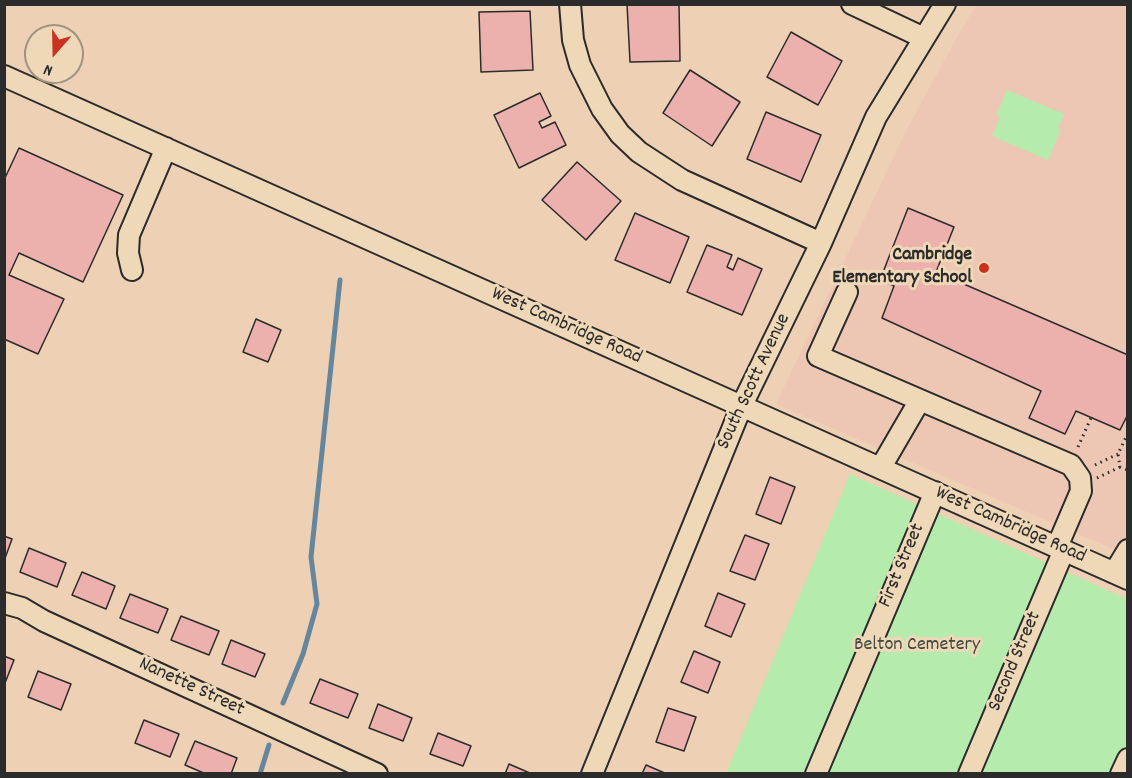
<!DOCTYPE html>
<style>
body{margin:0}
#map{position:relative;width:1132px;height:778px;overflow:hidden;background:#eed0b5;font-family:Dekko,sans-serif}
canvas{display:block}
.frame{position:absolute;inset:0;border:6px solid #2b2b2b;pointer-events:none}
.north{position:absolute;left:24px;top:24px;width:60px;height:60px;box-sizing:border-box;background:#eed8b7;border:2px solid #a0937f;border-radius:50%;rotate:200deg;font-size:16px;font-weight:700;line-height:24px;text-align:center;color:#2b2b2b}
.north::after{content:'';display:block;margin:auto;width:21px;height:27px;background:#c8321e;clip-path:polygon(50% 0,100% 100%,50% 72%,0 100%)}
</style>
<div id="map">
<canvas width="1132" height="778"></canvas>
<div class="frame"></div>
<div class="north">N</div>
</div>
<script>
const ctx = document.querySelector('canvas').getContext('2d');
ctx.lineJoin = 'round';
function fillPath(path, color) { ctx.fillStyle = color; ctx.fill(path, 'evenodd'); }
const poly = rows => new Path2D(rows.map(r => 'M' + r).join(''));
function trace(path, color, width, dash) { ctx.strokeStyle = color; ctx.lineWidth = width; ctx.lineCap = dash ? 'butt' : 'round'; ctx.setLineDash(dash || []); ctx.stroke(path); }
function write(font, color, halo, rows, align = 'center') {
  ctx.font = font + ' Dekko,sans-serif'; ctx.lineWidth = 6; ctx.setLineDash([]); ctx.textBaseline = 'middle'; ctx.strokeStyle = halo; ctx.fillStyle = color; for (const [text, x, y, turn = 0] of rows) {
    ctx.save(); ctx.translate(x, y); ctx.rotate((+turn || 0) * Math.PI / 180); ctx.textAlign = isNaN(turn) ? turn : align; if (halo) ctx.strokeText(text, 0, 0); ctx.fillText(text, 0, 0); ctx.restore();
  }
}
fillPath(poly([
 [977,5,1127,5,1127,555,776,404,906,131,963,26]
]), '#edc7b3');
fillPath(poly([
 [1007,90,1064,114,1058,128,1061,129,1048,160,992,136,1000,117,996,115],
 [850,474,1127,599,1127,773,726,774]
]), '#b5ebad');
trace(poly([
 [283,703,303,654,317,604,311,557,340,280],
 [260,774,269,745]
]), '#65869d', 5);
const building = poly([
 [627,4,679,4,680,61,630,62,627,4],
 [530,11,533,70,481,72,479,12,530,11],
 [791,32,842,61,818,105,767,77,791,32],
 [690,70,740,102,712,146,663,113,690,70],
 [540,93,551,116,539,122,542,128,555,122,566,145,519,168,494,115,540,93],
 [766,112,821,135,801,182,747,159,766,112],
 [19,148,123,195,83,282,19,253,9,275,64,299,38,354,4,339,4,180,19,148],
 [577,162,621,201,586,240,542,200,577,162],
 [908,208,954,227,936,272,1128,355,1128,414,1120,430,1076,411,1065,434,1029,418,1041,391,882,318,894,286,880,280,908,208],
 [635,213,689,237,670,283,615,260,635,213],
 [707,245,732,255,727,267,733,270,738,258,762,269,742,315,687,292,707,245],
 [256,319,281,330,268,362,243,352,256,319],
 [770,477,795,487,781,524,756,514,770,477],
 [745,535,769,544,755,580,730,571,745,535],
 [4,536,12,539,4,561,4,536],
 [29,548,66,563,57,587,20,572,29,548],
 [82,572,115,586,106,609,72,595,82,572],
 [718,593,745,604,731,637,705,626,718,593],
 [130,594,168,609,158,633,120,618,130,594],
 [181,616,219,631,209,655,171,640,181,616],
 [231,640,265,654,255,677,222,664,231,640],
 [694,651,720,662,708,693,681,682,694,651],
 [4,656,14,660,5,683,4,683,4,656],
 [38,671,71,684,61,710,28,697,38,671],
 [320,679,358,694,348,718,310,703,320,679],
 [378,704,412,718,403,741,369,728,378,704],
 [668,708,696,717,684,751,656,742,668,708],
 [144,720,179,734,170,757,135,743,144,720],
 [438,733,471,746,463,766,430,754,438,733],
 [195,741,237,758,231,774,206,774,185,765,195,741],
 [509,764,532,774,505,774,509,764],
 [646,765,667,774,642,774,646,765]
]);
fillPath(building, '#ecb1ad');
trace(building, '#2b2b2b', 1.5);
const minor = poly([
 [570,4,573,40,580,65,602,109,620,134,639,152,682,180,821,243],
 [852,4,924,38],
 [4,76,1128,579],
 [132,270,128,253,129,235,166,148],
 [847,292,818,356,920,400],
 [881,467,920,400,1071,465,1080,478,1081,491,1057,547],
 [1114,573,1128,550],
 [4,603,22,608,44,621,377,774],
 [592,774,742,405,821,243,876,117,945,4],
 [816,774,935,492],
 [969,774,1064,550],
 [1121,774,1128,759]
]);
trace(minor, '#2b2b2b', 24);
trace(poly([
 [1128,433,1118,454,1120,467,1128,470],
 [1078,447,1091,418],
 [1095,465,1118,454],
 [1097,478,1120,467]
]), '#2b2b2b', 3, [1.5, 4.5]);
trace(minor, '#eed8b7', 20);
for (const [x, y, r, color] of [
 [984,268,6,"#c8321e"]
]) { const dot = new Path2D(); dot.arc(x, y, r, 0, 2 * Math.PI); ctx.fillStyle = color; ctx.fill(dot); trace(dot, '#eed8b7', 2); }
write('bold 20px', '#2b2b2b', '#eed8b7', [
 ["Cambridge",972,256],
 ["Elementary School",972,279]
], 'right');
write('20px', '#2b2b2b', '#eed8b7', [
 ["West Cambridge Road",566,327,24],
 ["South Scott Avenue",755,382,-65],
 ["West Cambridge Road",1010,526,24],
 ["First Street",903,566,-67],
 ["Second Street",1016,662,-67],
 ["Nanette Street",191,688,25]
]);
write('20px', '#40483e', '#eed8b7', [
 ["Belton Cemetery",917,646]
]);
</script>
